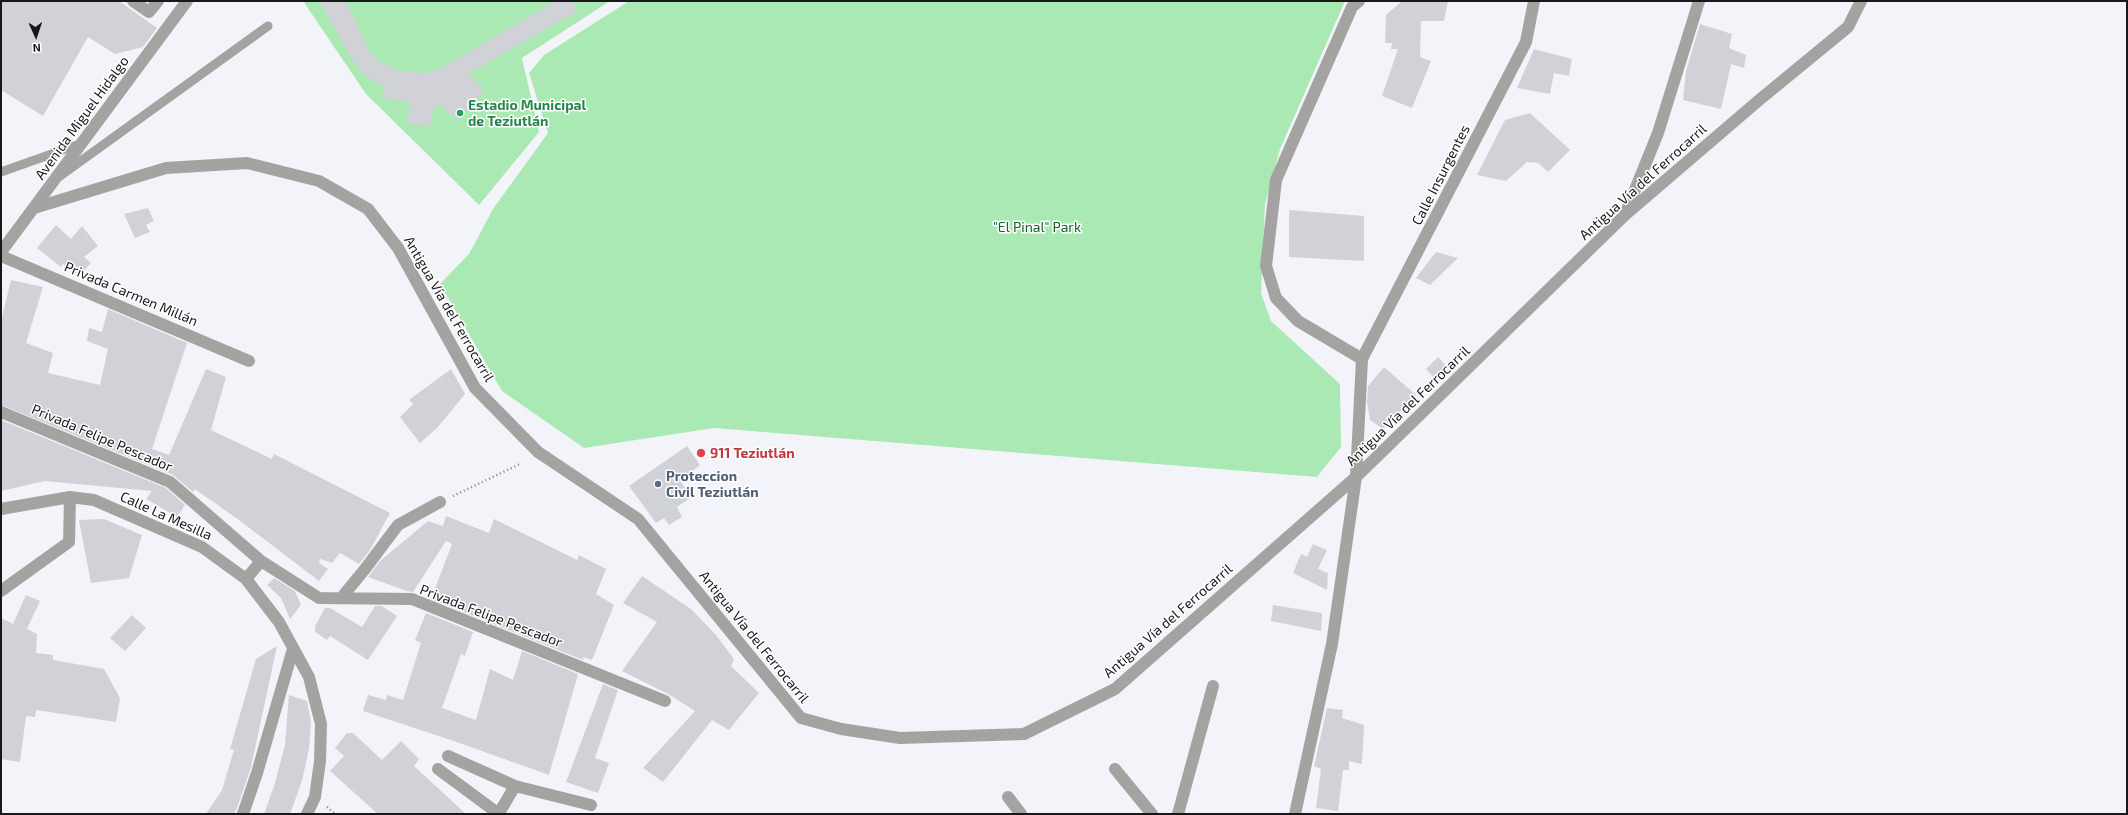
<!DOCTYPE html>
<meta charset="utf-8">
<style>
body{margin:0}
#map{position:relative;width:2128px;height:815px;overflow:hidden;background:#f3f4fa;font-family:"Exo 2",sans-serif}
canvas{display:block}
.frame{position:absolute;inset:0;border:2px solid #17181a;pointer-events:none}
.north{position:absolute;left:16px;top:16px;width:40px;height:40px;-webkit-text-stroke:3px #fff;paint-order:stroke;rotate:177deg;font-size:11px;font-weight:700;line-height:16px;text-align:center;color:#17181a}
.north::after{content:'';display:block;margin:auto;width:14px;height:18px;background:#17181a;clip-path:polygon(50% 0,100% 100%,50% 72%,0 100%)}
</style>
<div id="map">
<canvas width="2128" height="815"></canvas>
<div class="frame"></div>
<div class="north">N</div>
</div>
<script>
const ctx = document.querySelector('canvas').getContext('2d');
ctx.lineJoin = 'round';
function fillPath(path, color) { ctx.fillStyle = color; ctx.fill(path, 'evenodd'); }
const poly = rows => new Path2D(rows.map(r => 'M' + r).join(''));
function trace(path, color, width, dash) { ctx.strokeStyle = color; ctx.lineWidth = width; ctx.lineCap = dash ? 'butt' : 'round'; ctx.setLineDash(dash || []); ctx.stroke(path); }
function write(font, color, halo, rows, align = 'center') {
  ctx.font = font + ' "Exo 2",sans-serif'; ctx.lineWidth = 3; ctx.setLineDash([]); ctx.textBaseline = 'middle'; ctx.strokeStyle = halo; ctx.fillStyle = color; for (const [text, x, y, turn = 0] of rows) {
    ctx.save(); ctx.translate(x, y); ctx.rotate((+turn || 0) * Math.PI / 180); ctx.textAlign = isNaN(turn) ? turn : align; if (halo) ctx.strokeText(text, 0, 0); ctx.fillText(text, 0, 0); ctx.restore();
  }
}
fillPath(poly([
 [303,1,610,1,522,58,539,132,479,205,366,94],
 [629,1,1345,1,1280,149,1265,204,1261,293,1271,321,1340,384,1341,447,1317,477,714,428,584,448,502,391,440,284,469,254,493,209,548,133,529,73,544,55]
]), '#abe9b4');
fillPath(poly([
 [1,1,119,1,157,28,143,47,115,54,88,37,43,116,1,90],
 [319,1,346,1,369,51,375,58,395,70,418,73,433,72,445,66,556,1,572,1,577,11,468,74,484,90,458,120,436,103,430,125,407,124,410,102,383,98,385,87,367,77,359,69,349,54],
 [1402,1,1448,1,1444,21,1421,21,1420,57,1431,61,1412,108,1382,96,1398,49,1391,49,1392,43,1385,43,1386,15],
 [1700,24,1732,34,1729,48,1746,55,1744,68,1731,64,1721,109,1683,100,1686,71],
 [1534,49,1572,59,1569,76,1554,73,1550,94,1517,88],
 [1530,113,1570,150,1548,172,1538,163,1527,162,1506,181,1477,175,1505,120],
 [148,208,154,221,146,225,150,232,135,238,124,214],
 [1289,210,1364,216,1364,261,1289,257],
 [56,225,71,239,82,226,98,246,84,257,91,263,79,276,63,264,61,267,37,248],
 [1436,252,1458,258,1430,285,1416,278],
 [11,280,43,287,26,343,53,353,48,373,100,385,108,349,87,341,89,328,102,332,108,309,187,343,152,449,169,455,206,369,226,377,211,430,272,459,274,454,390,513,370,550,359,564,340,553,332,563,320,559,319,563,328,569,319,581,239,520,195,489,193,492,173,475,1,405,1,322],
 [1438,357,1447,367,1435,379,1426,369],
 [1384,367,1416,395,1383,429,1370,420,1367,402,1368,386],
 [451,369,465,394,437,428,420,443,400,417,413,404,409,400],
 [1,420,166,488,185,505,177,517,146,499,152,491,45,481,1,491],
 [687,446,700,465,680,481,692,497,677,507,682,517,669,525,664,518,656,523,629,486],
 [446,516,489,533,494,519,577,560,579,555,606,569,596,594,614,605,592,660,583,657,583,660,431,599,452,544,446,541,413,592,407,591,368,577,380,561,428,521,443,526],
 [104,519,142,535,129,578,91,583,79,520],
 [1313,544,1327,550,1318,569,1328,573,1327,590,1293,573,1301,554,1307,557],
 [642,576,691,609,716,635,734,659,731,666,759,693,729,730,712,720,663,782,643,768,695,711,668,694,622,671,657,622,623,603],
 [274,578,295,591,301,605,290,619,281,598,267,585],
 [26,595,40,601,27,629,37,634,36,653,53,655,53,660,104,669,120,698,116,722,36,710,35,717,26,716,20,762,1,759,1,618,13,624],
 [1273,605,1322,613,1321,631,1271,621],
 [375,606,382,606,397,616,368,660,330,636,327,640,315,632,315,626,325,608,330,608,362,627],
 [426,613,473,632,465,656,461,654,442,708,476,720,490,669,513,680,522,651,578,674,549,775,451,740,363,711,368,695,386,700,387,695,403,700,421,643,415,640],
 [132,615,146,628,125,651,110,638],
 [277,646,251,767,237,808,234,814,206,814,222,790,234,750,230,749,256,659],
 [603,684,618,690,595,758,609,763,598,793,566,782],
 [289,695,307,701,311,722,309,749,302,781,290,814,264,814,274,786,285,745],
 [1327,708,1343,710,1342,718,1364,725,1362,764,1349,761,1349,770,1343,770,1338,811,1316,808,1321,769,1314,766],
 [347,733,353,733,382,760,401,741,419,759,414,766,466,814,378,814,330,771,344,756,335,748]
]), '#d1d2d7');
trace(poly([
 [453,496,520,464],
 [327,807,335,814]
]), '#828387', 2.5, [1, 3]);
trace(poly([
 [1,172,80,144],
 [60,176,268,26]
]), '#a5a3a2', 9);
trace(poly([
 [133,1,149,12,158,1],
 [34,208,166,168,247,163,319,181,368,209,398,248,475,388,538,452,638,519,801,718,841,729,900,738,1024,734,1115,689,1356,477,1625,215,1758,101,1848,27,1861,1],
 [1626,212,1658,133,1699,1],
 [1,252,187,1],
 [1,256,249,361],
 [1362,359,1526,42,1534,1],
 [1,412,170,482,261,561,319,598,412,599,665,701],
 [1,509,70,497,94,500,202,547,246,579,279,622,309,677,321,724,320,761,315,797,307,814],
 [246,579,261,561],
 [1,591,69,542,70,497],
 [342,597,365,569,398,525,440,502],
 [448,756,515,786,591,805],
 [438,769,499,814],
 [1115,769,1152,814],
 [1008,797,1021,814],
 [499,813,515,786],
 [243,814,257,773,293,649],
 [1178,814,1213,686],
 [1295,814,1332,644,1356,477,1362,359,1298,321,1276,298,1266,266,1276,180,1352,7,1359,1]
]), '#a5a3a2', 12);
for (const [x, y, r, color] of [
 [460,113,4,"#2e9e5b"],
 [701,453,5,"#e0444e"],
 [658,484,4,"#5c6f8a"]
]) { const dot = new Path2D(); dot.arc(x, y, r, 0, 2 * Math.PI); ctx.fillStyle = color; ctx.fill(dot); trace(dot, '#fff', 1.5); }
write('bold 14px', '#27864d', '#fff', [
 ["Estadio Municipal",468,105],
 ["de Teziutlán",468,121]
], 'left');
write('14px', '#17181a', '#fff', [
 ["Avenida Miguel Hidalgo",82,118,-54],
 ["Calle Insurgentes",1441,175,-63],
 ["Antigua Vía del Ferrocarril",1643,182,-42],
 ["Privada Carmen Millán",131,294,23],
 ["Antigua Vía del Ferrocarril",449,309,60],
 ["Antigua Vía del Ferrocarril",1408,406,-44],
 ["Privada Felipe Pescador",102,438,23],
 ["Calle La Mesilla",166,516,24],
 ["Privada Felipe Pescador",491,616,21],
 ["Antigua Vía del Ferrocarril",1168,621,-41],
 ["Antigua Vía del Ferrocarril",754,637,51]
]);
write('14px', '#12612a', '#fff', [
 ["\"El Pinal\" Park",1037,227]
]);
write('bold 14px', '#be3a42', '#fff', [
 ["911 Teziutlán",710,453]
], 'left');
write('bold 14px', '#4e5e75', '#fff', [
 ["Proteccion",666,476],
 ["Civil Teziutlán",666,492]
], 'left');
</script>
